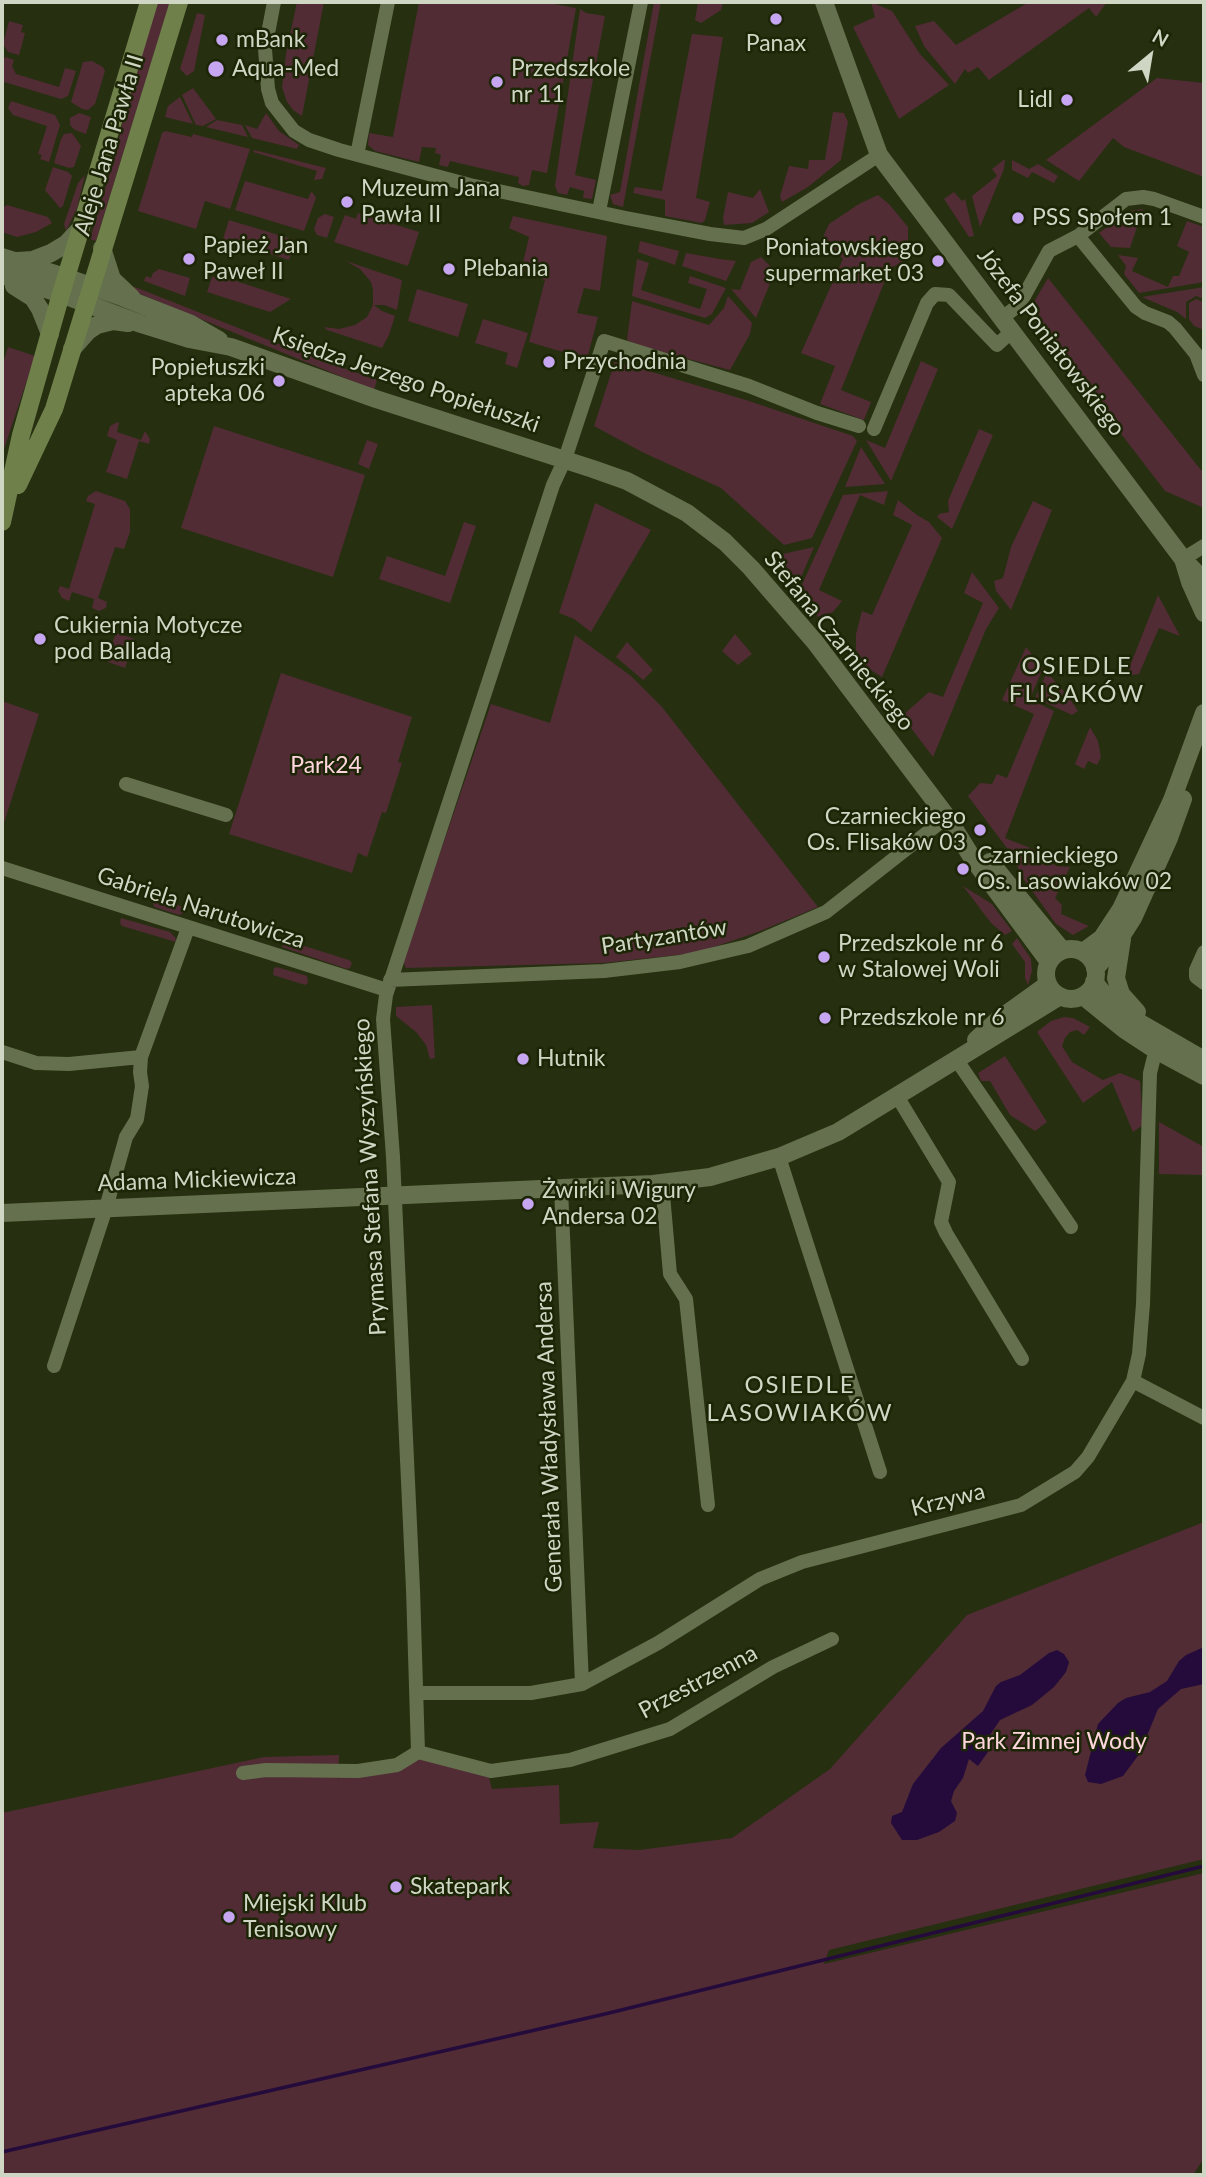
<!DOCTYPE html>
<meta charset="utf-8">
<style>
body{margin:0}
#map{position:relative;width:1206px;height:2177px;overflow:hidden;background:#262f0f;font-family:Lato,sans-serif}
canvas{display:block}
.frame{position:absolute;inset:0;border:4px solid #cfd6c4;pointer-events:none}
.north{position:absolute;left:1115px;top:21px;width:70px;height:70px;-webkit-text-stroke:5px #1c2505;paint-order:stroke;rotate:30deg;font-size:19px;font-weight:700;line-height:28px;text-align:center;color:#cfd6c4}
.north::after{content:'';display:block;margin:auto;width:24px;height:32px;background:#cfd6c4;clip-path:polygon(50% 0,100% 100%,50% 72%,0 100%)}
</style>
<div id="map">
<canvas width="1206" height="2177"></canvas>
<div class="frame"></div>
<div class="north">N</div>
</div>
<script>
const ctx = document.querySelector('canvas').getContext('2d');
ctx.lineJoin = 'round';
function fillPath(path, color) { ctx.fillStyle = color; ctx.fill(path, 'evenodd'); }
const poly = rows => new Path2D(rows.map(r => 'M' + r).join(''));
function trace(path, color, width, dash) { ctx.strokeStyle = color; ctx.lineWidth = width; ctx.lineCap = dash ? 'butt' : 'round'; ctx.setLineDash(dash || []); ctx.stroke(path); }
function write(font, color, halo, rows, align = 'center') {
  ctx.font = font + ' Lato,sans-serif'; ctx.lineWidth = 5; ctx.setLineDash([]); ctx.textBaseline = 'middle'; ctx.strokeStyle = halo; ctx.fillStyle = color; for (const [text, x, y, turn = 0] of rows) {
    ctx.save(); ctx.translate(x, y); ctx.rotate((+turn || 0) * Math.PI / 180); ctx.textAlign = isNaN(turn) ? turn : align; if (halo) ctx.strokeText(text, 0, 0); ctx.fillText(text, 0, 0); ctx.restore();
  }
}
fillPath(poly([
 [157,2,170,2,96,241,90,239,115,156,130,90],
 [297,2,324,2,302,116,293,110,287,102,282,87,286,54],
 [419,2,544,2,576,8,547,173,532,170,529,185,523,186,518,183,519,177,450,161,448,167,439,165,441,155,435,153,436,148,422,147,419,162,375,151,368,145,369,133,393,137],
 [654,2,661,2,623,207,613,204,610,195,620,192],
 [698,2,723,2,721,10,701,23,695,20],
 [871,2,892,11,920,54,949,85,899,119,853,27,875,17],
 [1029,2,1107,2,1096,17,1089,8,989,80,978,67,968,73,965,69,955,84,924,46,915,26,934,21,956,45],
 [580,9,586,13,605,16,575,175,596,180,592,199,583,198,584,191,570,187,567,195,558,193,555,186],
 [197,13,205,15,194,71,187,76,180,69],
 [9,21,23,25,21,32,25,33,19,55,8,52,3,44],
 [692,34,723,37,696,198,710,202,705,220,702,223,665,216,665,200,633,193,635,187,662,191],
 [6,57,14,60,12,66,16,74,59,87,65,68,76,71,68,96,61,99,4,82,2,78,2,60],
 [92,61,103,67,105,71,95,104,88,110,82,109,71,102,83,62],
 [1157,78,1204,83,1204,177,1124,147,1113,138,1079,181,1046,160],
 [193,88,216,119,203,126,196,125,182,95],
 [180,97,193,124,165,117,168,106],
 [11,101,55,115,60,125,49,162,40,159,42,155,38,154,47,126,13,115,8,108],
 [833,112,844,113,848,122,841,160,808,187,782,202,780,196,789,166,808,169,809,160,825,160],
 [79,113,91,117,86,134,75,130,70,125,70,118],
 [266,113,279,131,299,145,297,149,252,138,245,125,257,129],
 [217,120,242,125,248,137,206,127],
 [165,131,192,137,193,134,250,149,230,209,205,201,196,229,138,211,162,133],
 [72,133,81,146,74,167,69,168,54,163,61,139,64,134],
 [254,150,326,168,322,179,314,180,317,171,253,152],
 [1005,159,1004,169,980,227,972,196,997,176,992,169],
 [1012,160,1029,169,1038,164,1058,176,1054,183,1032,172,1028,178,1012,170],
 [53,167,68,172,72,176,63,206,60,208,45,190],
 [85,175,77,208,66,231,64,224,78,183],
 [245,181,308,199,311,192,313,193,316,198,304,231,235,210],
 [760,189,769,212,752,223,724,225,723,218,728,192,753,198],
 [954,192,962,201,965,199,974,236,969,237,944,199],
 [878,195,889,204,908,227,908,260,890,268,841,390,871,402,864,420,820,404,835,366,801,353,843,259,823,237,829,224,859,204],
 [7,205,48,217,52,223,36,232,17,237,2,232,2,208],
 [1143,209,1130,248,1111,247,1099,233,1129,211],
 [358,213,419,232,408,266,334,242,345,215,356,219],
 [325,214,334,217,327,238,317,235,314,229,318,218],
 [513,216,607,236,600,291,584,288,577,313,598,317,587,359,529,342,545,280,521,271,529,237,509,228],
 [229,220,295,240,289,260,223,239],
 [1187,221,1204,227,1204,282,1139,293,1124,274,1126,266,1118,255,1138,258,1132,271,1168,287,1173,276,1179,276,1189,252,1177,246],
 [640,241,679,251,675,265,638,252],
 [686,253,720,259,736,261,726,281,682,266],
 [761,257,775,271,756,318,731,289,740,290,751,262],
 [637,259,649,263,641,290,700,309,707,289,688,283,690,276,726,288,712,314,705,318,632,296],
 [346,261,402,280,397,310,384,305,374,305,382,311,395,316,389,335,382,348,327,330,324,327,339,329,355,325,367,317,373,305,373,290,371,282,360,269],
 [159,269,190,278,185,296,144,281,146,276,151,278,153,273],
 [212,277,230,279,291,299,270,312,207,292],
 [1048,278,1201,470,1204,471,1204,508,1165,491,1033,319,1034,302],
 [135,287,304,354,377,380,374,390,130,290],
 [1204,287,1204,299,1196,296,1186,302,1186,319,1177,312,1142,297],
 [417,289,468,304,458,337,408,321],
 [728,296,752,323,750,334,730,370,639,346,627,340,632,301,709,325,724,308],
 [1196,299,1204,302,1204,330,1194,326,1189,319,1189,303],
 [483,319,528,333,517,368,505,364,508,353,475,343],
 [8,347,35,356,2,455,2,366],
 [615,361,746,400,853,436,857,441,812,538,784,545,721,488,642,452,594,426],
 [921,361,938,369,891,481,866,440,885,448],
 [118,422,119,422,117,432,141,440,145,431,150,439,149,444,139,441,127,479,106,472,117,440,107,436,110,426],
 [214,426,365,475,333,577,181,528],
 [979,429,993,435,952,529,937,517,939,514,949,512,948,501],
 [367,440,378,444,369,469,358,464],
 [861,447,885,484,845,487],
 [96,491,125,501,130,509,130,532,124,549,115,547,98,598,107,602,106,608,99,611,92,608,94,599,72,592,69,601,62,598,58,591,60,586,69,589,95,504,86,501,88,496],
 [888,491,884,505,860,495,819,590,842,601,833,612,818,617,799,591,843,495],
 [898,500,917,515,929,522,942,538,882,677,869,669,856,650,856,634,862,611,872,615,912,525,893,515],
 [1033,501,1052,510,1011,610,996,591,994,581,1003,578,1011,547],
 [595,503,651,530,591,632,574,619,559,613],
 [464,522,476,526,450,603,379,579,387,556,445,576],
 [814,547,796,589,769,557],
 [972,572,999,608,986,629,933,757,902,716,929,692,943,697,983,603,964,593],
 [1158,595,1180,636,1159,628,1139,674,1126,676],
 [116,633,135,639,125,668,108,662,106,659],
 [735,634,752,654,738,665,722,651],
 [575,635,631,676,662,707,818,907,758,932,696,953,603,963,406,968,403,961,491,704,550,723],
 [627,642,653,670,643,680,616,657],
 [1026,647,1043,668,1030,699,1054,711,1005,838,1038,851,1056,866,1070,867,1055,898,1062,905,1061,914,1089,926,1073,935,1056,924,1020,874,1015,859,968,796,980,783,992,784,997,774,1007,778,1034,714,1002,700],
 [1047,672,1070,699,1078,711,1072,715,1035,698],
 [281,673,412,717,398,762,402,763,386,813,382,812,367,857,358,853,352,873,229,834],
 [2,701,39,714,2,829],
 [1090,727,1098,741,1101,757,1097,765,1088,761,1084,769,1075,764],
 [963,886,992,904,1012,931,1005,935,991,923],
 [157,898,186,908,187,911,179,915,154,907,153,903],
 [121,918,170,932,175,937,176,942,122,926,120,923],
 [1017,938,1031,959,1032,971,1028,985,1025,978,1025,962,1012,944],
 [285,940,349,960,352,963,350,968,347,969,282,947],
 [277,967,307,976,308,983,305,985,273,975,274,968],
 [432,1005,435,1058,430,1059,426,1045,416,1032,396,1016,396,1007],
 [1064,1017,1073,1018,1090,1027,1084,1035,1077,1030,1070,1032,1065,1038,1062,1046,1072,1062,1103,1080,1120,1073,1140,1081,1143,1125,1133,1132,1112,1082,1083,1103,1037,1032,1051,1021],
 [1005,1056,1047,1122,1035,1131,1010,1115,990,1081,981,1081,978,1073],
 [1159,1122,1204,1147,1204,1175,1159,1174],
 [1204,1522,1204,1859,829,1950,824,1964,1204,1873,1204,2158,1193,2175,2,2175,2,1813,264,1757,339,1755,338,1781,340,1771,397,1765,418,1752,487,1770,492,1789,559,1785,560,1824,599,1822,593,1848,639,1850,732,1838,830,1769,967,1615]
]), '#512c35');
fillPath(poly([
 [1204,1647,1204,1684,1181,1689,1158,1709,1140,1753,1123,1776,1101,1784,1088,1782,1085,1775,1098,1724,1118,1703,1126,1698,1150,1692,1167,1681,1179,1661,1186,1655],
 [1057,1650,1064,1654,1069,1662,1066,1672,1054,1687,1032,1705,1000,1720,988,1738,988,1752,978,1766,969,1759,963,1778,954,1791,951,1801,957,1813,955,1821,939,1832,917,1840,902,1840,891,1823,892,1816,902,1812,913,1784,941,1748,983,1711,996,1686,1001,1682,1020,1675,1049,1653]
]), '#240b3b');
trace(poly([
 [2,2152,605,2014,1204,1866]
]), '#240b3b', 3.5);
trace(poly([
 [274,2,265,49,268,89,272,103,294,131,309,140,339,150,470,185,626,218,710,234,744,238,766,229,879,155],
 [357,155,388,2],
 [599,211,641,2],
 [1078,236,1136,307,1145,313,1168,322,1175,328,1196,354,1204,375],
 [1002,318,1015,308,1024,296,1049,251,1078,236,1126,199,1143,197,1154,199,1204,217],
 [874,429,927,303,935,294,949,295,997,345,1012,331],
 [1183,559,1204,546],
 [126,784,226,815],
 [2,868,387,990],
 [1204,952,1196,970,1196,977,1204,983],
 [390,980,604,971,680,962,748,946,826,912,947,817],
 [2,1052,36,1063,69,1064,141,1057],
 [956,1059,1071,1227],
 [897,1096,949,1182,941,1222,946,1233,1022,1359],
 [779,1157,880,1472],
 [662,1183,670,1274,686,1299,708,1505],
 [561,1188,582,1684],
 [54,1366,106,1208,126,1137,137,1119,142,1086,140,1072,141,1057,188,928],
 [1133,1381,1204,1418],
 [417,1693,531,1693,582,1684,658,1643,760,1579,802,1562,1021,1505,1075,1472,1088,1457,1133,1381,1139,1354,1143,1304,1150,1073,1154,1057,1155,1041],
 [418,1752,413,1589,393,1157,383,1019,386,995,553,485,565,459,604,341,749,386,817,413,859,426],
 [418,1752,491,1771,570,1760,670,1729,773,1667,832,1639],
 [243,1773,266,1770,358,1771,397,1765,418,1752]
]), '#64704e', 14);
trace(poly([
 [824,2,879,155,1183,559,1204,581],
 [102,248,112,279,132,298],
 [2,257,65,277,122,297,191,324,219,340],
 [18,261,33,260,51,253,66,244,78,231],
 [2,275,61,294,141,324,189,339,231,347,376,399,593,469,627,481,687,513,725,542,751,568,815,642,947,817,973,859,1049,962],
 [14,286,33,298,40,309,50,334],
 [72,349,88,331,97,325,113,321,128,323],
 [1183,559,1190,582,1204,613],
 [990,862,1062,950],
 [1122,939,1116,978,1121,994,1137,1012],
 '1046 974a25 25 0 1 1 50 0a25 25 0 1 1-50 0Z',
 [1083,952,1102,938,1121,909,1172,800,1204,713],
 [1095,969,1119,940,1133,918,1169,838,1183,799],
 [1094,982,1108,999,1135,1020,1204,1060],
 [1083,996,1125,1030,1154,1049,1204,1076],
 [976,1040,998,1020,1048,984],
 [2,1213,653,1184,710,1177,779,1157,838,1132,1060,996]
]), '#64704e', 18);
trace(poly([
 [18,485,54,409,179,2],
 [2,522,21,435,61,294,149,2]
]), '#6f804b', 18);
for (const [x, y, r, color] of [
 [776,19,7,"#c6a6f0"],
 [222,40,7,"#c6a6f0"],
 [216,69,9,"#c6a6f0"],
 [497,82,7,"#c6a6f0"],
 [1067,100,7,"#c6a6f0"],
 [347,202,7,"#c6a6f0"],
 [1018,218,7,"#c6a6f0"],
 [189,259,7,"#c6a6f0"],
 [938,261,7,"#c6a6f0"],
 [449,269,7,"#c6a6f0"],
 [549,362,7,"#c6a6f0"],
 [279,381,7,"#c6a6f0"],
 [40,639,7,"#c6a6f0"],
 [980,830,7,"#c6a6f0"],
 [963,869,7,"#c6a6f0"],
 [824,957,7,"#c6a6f0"],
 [825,1018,7,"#c6a6f0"],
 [523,1059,7,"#c6a6f0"],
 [528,1204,7,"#c6a6f0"],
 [396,1887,7,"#c6a6f0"],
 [229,1917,7,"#c6a6f0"]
]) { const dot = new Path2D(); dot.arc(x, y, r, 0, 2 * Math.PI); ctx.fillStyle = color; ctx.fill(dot); trace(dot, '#1c2505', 2.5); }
write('23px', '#cfd6c4', '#1c2505', [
 ["mBank",236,40],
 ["Panax",776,44,"center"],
 ["Aqua-Med",232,69],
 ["Przedszkole",511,69],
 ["nr 11",511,95],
 ["Lidl",1053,100,"right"],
 ["Muzeum Jana",361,189],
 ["Pawła II",361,215],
 ["PSS Społem 1",1032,218],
 ["Papież Jan",203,246],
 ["Paweł II",203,272],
 ["Poniatowskiego",924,248,"right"],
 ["supermarket 03",924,274,"right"],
 ["Plebania",463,269],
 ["Przychodnia",563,362],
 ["Popiełuszki",265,368,"right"],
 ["apteka 06",265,394,"right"],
 ["Cukiernia Motycze",54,626],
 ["pod Balladą",54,652],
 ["Czarnieckiego",966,817,"right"],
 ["Os. Flisaków 03",966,843,"right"],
 ["Czarnieckiego",977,856],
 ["Os. Lasowiaków 02",977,882],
 ["Przedszkole nr 6",838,944],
 ["w Stalowej Woli",838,970],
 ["Przedszkole nr 6",839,1018],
 ["Hutnik",537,1059],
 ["Żwirki i Wigury",542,1191],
 ["Andersa 02",542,1217],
 ["Skatepark",410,1887],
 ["Miejski Klub",243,1904],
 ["Tenisowy",243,1930]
], 'left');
write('23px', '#cfd6c4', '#1c2505', [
 ["Aleje Jana Pawła II",109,145,-73],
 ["Józefa Poniatowskiego",1051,342,53],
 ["Księdza Jerzego Popiełuszki",406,380,19],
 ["Stefana Czarnieckiego",839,641,51],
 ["Gabriela Narutowicza",201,908,18],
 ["Partyzantów",664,937,-9],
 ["Prymasa Stefana Wyszyńskiego",370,1177,-93],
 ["Adama Mickiewicza",197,1180,-2],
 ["Generała Władysława Andersa",549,1437,-92],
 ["Krzywa",948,1500,-14],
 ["Przestrzenna",698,1682,-28]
]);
write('23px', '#ffd6de', '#1c2505', [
 ["Park24",326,766],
 ["Park Zimnej Wody",1054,1742]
]);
ctx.letterSpacing = '2px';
write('24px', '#cfd6c4', '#1c2505', [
 ["OSIEDLE",1077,666],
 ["FLISAKÓW",1077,694],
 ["OSIEDLE",800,1385],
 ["LASOWIAKÓW",800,1413]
]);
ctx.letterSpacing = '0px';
</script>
